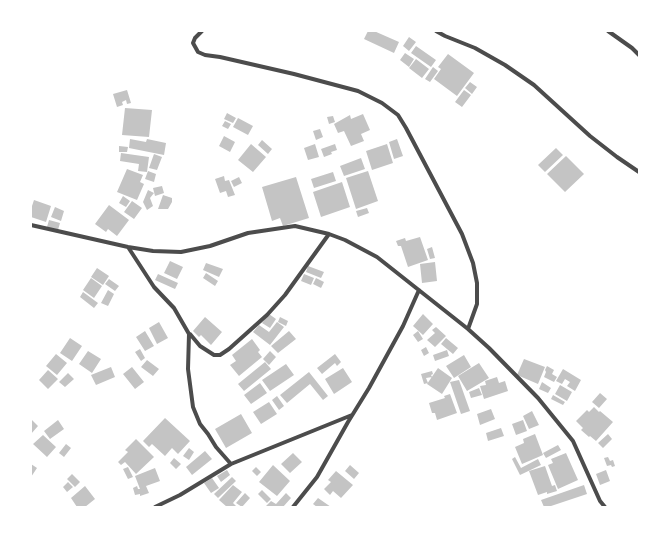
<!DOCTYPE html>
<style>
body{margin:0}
#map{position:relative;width:670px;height:538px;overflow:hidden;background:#fff;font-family:"Titillium Web",sans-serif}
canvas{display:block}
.frame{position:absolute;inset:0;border:32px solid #fff;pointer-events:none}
</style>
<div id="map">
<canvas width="670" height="538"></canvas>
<div class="frame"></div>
</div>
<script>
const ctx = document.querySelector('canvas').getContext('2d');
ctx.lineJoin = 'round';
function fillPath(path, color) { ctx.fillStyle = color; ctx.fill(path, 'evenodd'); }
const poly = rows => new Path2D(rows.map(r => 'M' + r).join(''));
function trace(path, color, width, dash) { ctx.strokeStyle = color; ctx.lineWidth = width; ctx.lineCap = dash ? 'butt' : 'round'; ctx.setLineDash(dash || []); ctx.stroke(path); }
fillPath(poly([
 [368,31,374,31,399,42,394,53,364,39],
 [409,37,416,42,409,51,403,46],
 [416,46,436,60,431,67,411,53],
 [405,53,414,59,409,67,400,60],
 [448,54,474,73,457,96,434,79,441,69,438,67],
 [416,59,429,69,422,78,409,68],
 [433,67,438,71,430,82,425,79],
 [470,82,477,87,472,94,465,88],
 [127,90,131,103,127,104,126,100,122,102,123,105,117,107,113,94],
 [464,90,471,95,462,107,455,102],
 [125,108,152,110,149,137,122,135],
 [227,113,236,118,233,123,224,119],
 [363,114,370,130,361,134,364,141,351,146,344,131,338,133,334,124,350,115,351,119],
 [333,116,335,122,329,124,327,117],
 [238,118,253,126,248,135,233,127],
 [225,121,231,124,228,129,222,126],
 [320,129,323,137,316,140,313,131],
 [224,136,235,142,230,152,219,146],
 [130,139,146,142,147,139,166,143,164,155,129,148],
 [397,139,403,156,394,159,389,142],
 [262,140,272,149,268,154,258,145],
 [251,144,266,157,253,172,238,160],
 [315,144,319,157,308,160,304,148],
 [335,144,337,150,331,152,332,154,324,157,321,149],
 [387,144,393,163,372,170,366,151],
 [119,146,128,147,127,152,119,152],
 [556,148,563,155,545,172,538,165],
 [121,153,149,157,147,172,138,171,139,164,120,161],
 [154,154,162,157,157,170,149,168],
 [566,156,584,174,565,192,547,174],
 [361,158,365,169,344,176,340,166],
 [127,169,143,175,140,182,144,184,137,200,117,192],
 [148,171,156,174,154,182,145,179],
 [368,171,378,201,356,209,346,178],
 [333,172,336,181,314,188,311,179],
 [224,176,225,181,229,180,235,195,228,197,226,191,220,193,215,179],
 [239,177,242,183,234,187,231,181],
 [296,177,309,218,283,226,280,218,272,221,262,187],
 [342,182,350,207,321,217,313,192],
 [162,186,164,193,155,196,153,188],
 [148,190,154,193,150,198,153,206,147,210,143,202],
 [163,195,172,198,172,202,168,209,158,209],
 [123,196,130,201,126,207,119,203],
 [34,200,51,206,46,222,31,217,31,209],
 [132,201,142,208,134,219,124,212],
 [109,205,129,220,117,236,108,229,106,232,95,224],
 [55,207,64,211,61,221,51,217],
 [367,208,369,213,358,217,356,211],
 [49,220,60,223,58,230,47,227],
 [420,237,428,260,408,267,401,246,398,246,396,241,405,238,406,241],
 [432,247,435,258,430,259,427,249],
 [170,261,183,267,177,279,164,273],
 [435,262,437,281,422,283,420,264],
 [206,263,223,269,219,277,203,270],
 [308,266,324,272,321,278,306,272],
 [97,268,109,276,103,285,91,277],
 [206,273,218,281,215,286,203,278],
 [158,274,178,283,175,289,155,280],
 [304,274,314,278,311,285,301,281],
 [91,278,102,286,94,298,83,290],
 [316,278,324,282,321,288,313,284],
 [109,279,119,286,115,291,105,284],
 [108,290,114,294,108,306,101,303],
 [83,292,98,303,94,308,80,297],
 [269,314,276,319,270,328,262,323],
 [423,314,433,324,423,335,413,326],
 [205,317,222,332,211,345,201,335,199,337,193,331],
 [280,317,288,321,286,326,278,322],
 [159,322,168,338,157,344,149,328],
 [277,322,284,327,270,345,253,332,259,325,269,332],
 [436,327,446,336,435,347,427,340,435,333,432,330],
 [145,331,154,346,145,351,136,337],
 [289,331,296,339,278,353,271,346],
 [418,331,423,339,418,342,413,335],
 [70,338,82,346,72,361,60,353],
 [446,338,458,348,453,354,441,344],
 [252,339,260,350,258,352,262,357,239,376,230,365,236,361,232,355],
 [426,347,429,353,424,356,421,350],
 [140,349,145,358,141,361,135,352],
 [447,350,449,356,435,361,433,355],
 [88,351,101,359,92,373,79,364],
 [270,351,276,357,269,365,263,359],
 [56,354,67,363,57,375,46,366],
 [335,354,341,362,337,366,335,363,322,374,317,368],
 [464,355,471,367,454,378,446,366],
 [524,359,545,367,538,384,517,375],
 [147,360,159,369,153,376,141,367],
 [265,362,271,369,244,391,238,384],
 [479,363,489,378,467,391,458,376],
 [286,364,294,375,270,391,262,380],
 [547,366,554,370,552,374,557,377,554,382,544,377,546,372,545,370],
 [111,367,115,377,96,385,91,375],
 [132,367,144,382,135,389,123,374],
 [343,368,352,382,334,394,325,379],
 [438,368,452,378,442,394,427,384],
 [563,369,581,380,575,391,567,386,570,382,565,379,562,384,556,381],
 [48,370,58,379,48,389,39,380],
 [432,371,433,374,431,375,432,377,426,378,428,383,424,384,421,374],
 [309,372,328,396,323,400,310,384,287,403,280,395],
 [68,373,74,379,65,387,59,382],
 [497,377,499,383,505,381,508,391,484,399,480,386,486,385,485,381],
 [459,380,470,411,461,414,450,382],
 [542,382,551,388,548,393,539,389],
 [260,383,267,393,251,404,244,395],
 [560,385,572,392,567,401,555,394],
 [479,388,482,395,471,398,469,392],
 [600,393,607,399,599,408,592,402],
 [450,394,457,413,437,420,435,413,432,413,429,403,445,398,444,396],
 [553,395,565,402,563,405,551,399],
 [277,396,284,406,279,410,272,400],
 [269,402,277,414,261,424,253,412],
 [594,407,599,412,600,411,613,422,596,441,590,436,589,437,581,430,583,428,576,421,587,410,589,412],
 [491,409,495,419,480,425,477,414],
 [532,411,539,425,529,429,523,416],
 [241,414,252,433,226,448,215,429],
 [165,418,190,441,178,454,172,448,165,456,152,444,149,447,143,441],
 [31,419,38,426,31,434],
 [58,420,64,429,50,439,44,431],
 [523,420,527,431,516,435,512,424],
 [501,428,504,436,488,441,486,433],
 [535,434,543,455,522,464,515,447,524,443,523,439],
 [608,434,612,439,603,448,598,443],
 [43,435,56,447,47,457,33,444],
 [136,439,154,457,136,474,125,462,121,465,118,462,128,452,125,450],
 [66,444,71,448,64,457,59,453],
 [558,445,561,450,546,458,543,453],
 [189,448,194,452,189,460,183,456],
 [205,451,212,459,192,475,186,467],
 [293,453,302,462,290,473,281,464],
 [566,453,578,480,558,489,548,465,553,463,551,459],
 [515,457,521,468,538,459,541,465,520,475,512,459],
 [608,457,610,461,613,460,615,466,612,467,611,465,607,466,604,458],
 [174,458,181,464,176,469,170,463],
 [31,464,37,468,31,477],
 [273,465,290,481,277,496,259,482],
 [350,465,359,473,354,479,345,471],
 [545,466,552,486,555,485,557,491,547,494,547,492,538,495,529,471],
 [128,467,133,477,128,479,123,469],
 [256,467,261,472,257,476,252,471],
 [155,468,160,481,146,486,149,493,140,496,140,494,135,495,133,488,137,486,138,489,140,489,135,476],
 [227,470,230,475,221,482,217,476],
 [606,470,610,481,600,485,596,474],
 [336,471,353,485,341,498,333,491,330,495,324,489,331,482,328,480],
 [72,474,80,482,75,487,67,479],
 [232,477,236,481,218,498,214,494],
 [212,478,219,488,211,493,204,483],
 [68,482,73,487,67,492,63,487],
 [233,485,242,492,233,503,237,507,227,507,219,500],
 [584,485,587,494,548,507,544,507,541,500],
 [85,486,95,499,85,507,77,507,71,498],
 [262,490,271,499,267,503,258,494],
 [245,493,250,498,242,507,236,503],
 [286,493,291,498,283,507,266,506,271,501,276,504],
 [318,498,331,507,317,507,313,504]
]), '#c4c4c4');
trace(poly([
 [202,31,195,38,193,43,198,52,205,55,220,57,294,74,358,91,382,103,398,115,406,128,462,234,473,263,477,283,477,304,468,329],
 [436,31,445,36,475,48,505,65,534,85,590,136,617,157,639,172],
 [608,31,632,48,639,55],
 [31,225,128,247,153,251,181,252,210,246,248,233,295,226,329,234,345,240,377,257,468,329,489,348,538,398,573,441,600,501,605,507],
 [128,247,154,287,174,308,189,334,188,369,193,407,200,424,208,434,216,447,231,464],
 [190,334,200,346,214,355,220,355,229,349,267,315,285,295,329,234],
 [155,507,180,495,231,464,352,415],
 [293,507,317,477,348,422,369,388,403,326,419,290]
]), '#4c4c4c', 4);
</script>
